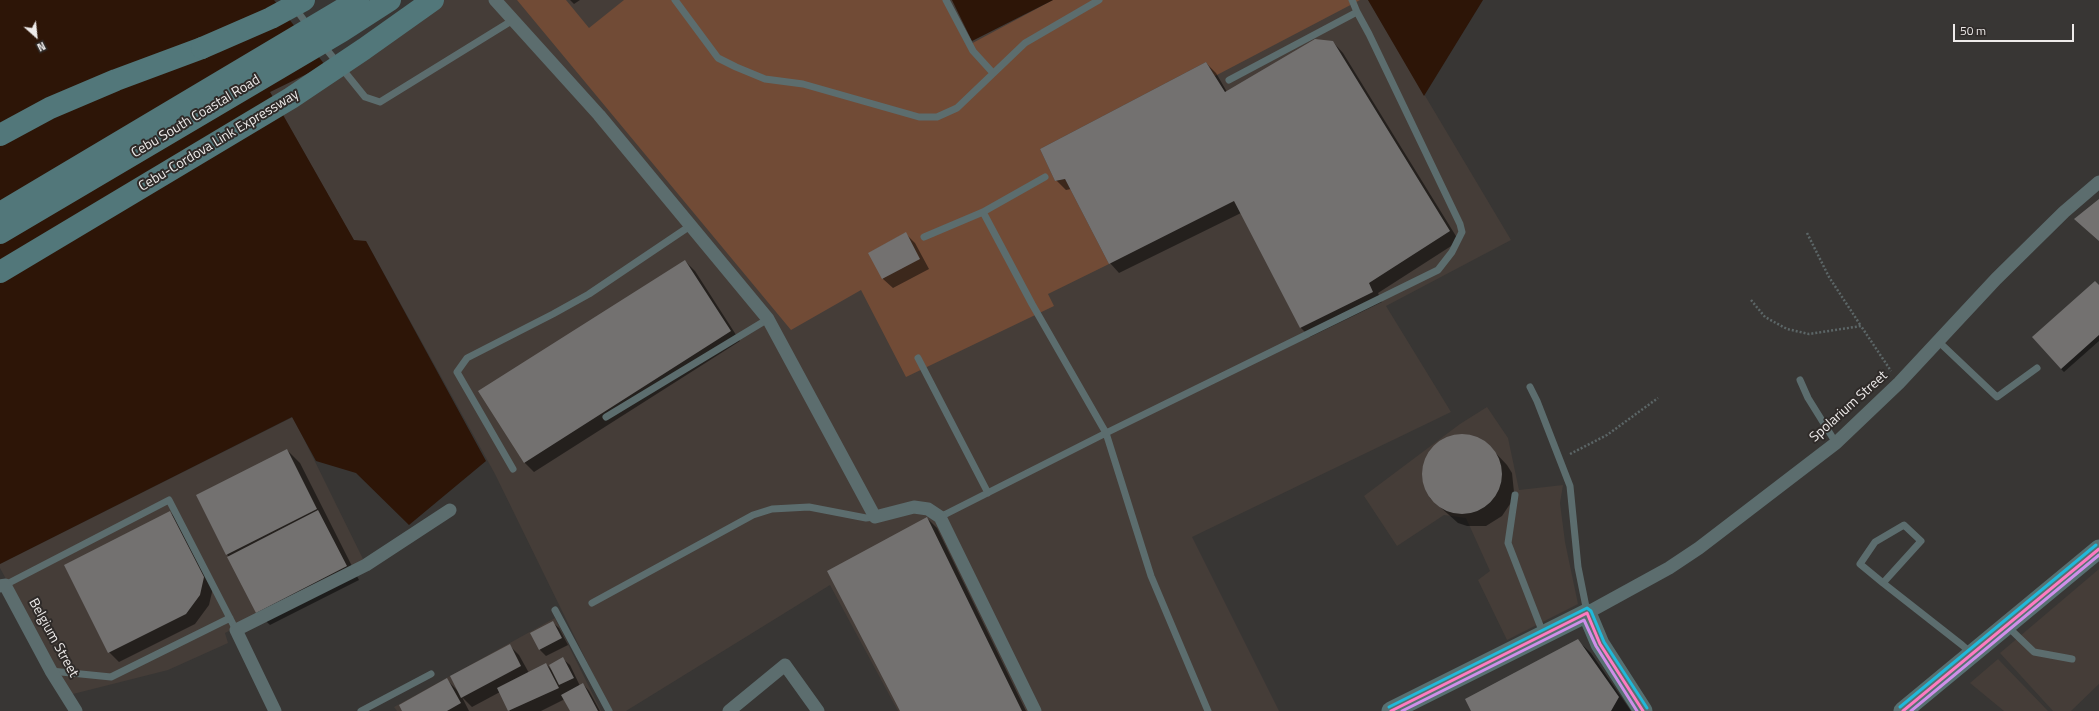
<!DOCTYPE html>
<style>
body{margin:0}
#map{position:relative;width:2099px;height:711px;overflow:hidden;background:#383634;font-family:"Titillium Web",sans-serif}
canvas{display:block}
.north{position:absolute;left:16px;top:16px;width:40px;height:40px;-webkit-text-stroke:3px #2f2b29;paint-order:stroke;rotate:153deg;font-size:11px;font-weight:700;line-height:16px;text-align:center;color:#eeebea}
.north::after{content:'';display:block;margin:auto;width:14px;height:18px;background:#eeebea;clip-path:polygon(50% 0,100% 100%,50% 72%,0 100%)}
.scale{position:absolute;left:1953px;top:24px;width:121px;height:18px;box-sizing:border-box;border:2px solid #eeebea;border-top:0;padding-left:5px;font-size:12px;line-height:14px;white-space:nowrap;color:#eeebea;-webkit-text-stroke:3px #2f2b29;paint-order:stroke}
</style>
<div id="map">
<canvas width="2099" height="711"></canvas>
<div class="north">N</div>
<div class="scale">50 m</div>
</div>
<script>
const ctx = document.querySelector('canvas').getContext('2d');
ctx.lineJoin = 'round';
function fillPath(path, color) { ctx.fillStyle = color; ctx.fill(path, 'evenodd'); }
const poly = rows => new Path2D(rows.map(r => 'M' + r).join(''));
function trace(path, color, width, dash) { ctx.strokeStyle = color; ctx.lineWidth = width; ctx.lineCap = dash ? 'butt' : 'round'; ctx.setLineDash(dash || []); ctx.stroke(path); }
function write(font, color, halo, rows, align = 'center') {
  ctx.font = font + ' "Titillium Web",sans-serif'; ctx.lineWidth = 4; ctx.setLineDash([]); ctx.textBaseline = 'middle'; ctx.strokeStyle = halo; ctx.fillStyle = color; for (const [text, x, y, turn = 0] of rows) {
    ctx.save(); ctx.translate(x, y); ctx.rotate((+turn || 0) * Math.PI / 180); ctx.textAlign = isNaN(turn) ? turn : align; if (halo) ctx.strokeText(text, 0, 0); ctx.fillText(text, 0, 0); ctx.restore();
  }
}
fillPath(poly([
 [436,0,952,0,972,41,1053,0,1368,0,1511,240,1386,306,1451,412,1192,537,1279,711,898,711,830,585,626,711,611,711,495,474,366,241,354,241,270,92,325,65],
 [1487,407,1508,438,1519,490,1563,485,1560,503,1565,542,1578,604,1507,640,1478,580,1490,571,1466,518,1444,515,1397,546,1364,496,1460,424],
 [293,417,364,561,225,633,228,643,168,670,69,695,0,568,0,564],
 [2099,569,2099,684,2071,711,2053,711,2000,653],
 [555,618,601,711,397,711,394,707],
 [1998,659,2048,711,2004,711,1970,683]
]), '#453d38');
fillPath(poly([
 [517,0,566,0,589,28,624,0,943,0,967,46,1053,0,1360,0,1215,76,1206,62,1040,149,1055,181,1065,179,1109,264,1048,294,1054,306,906,377,861,290,791,330]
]), '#714b36');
fillPath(poly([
 [0,0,274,0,325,65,270,92,354,240,366,241,486,461,409,525,356,473,316,461,292,417,0,564],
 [952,0,1053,0,972,41],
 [1368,0,1483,0,1424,96]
]), '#2d1507');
fillPath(poly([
 [308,0,417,0,348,47]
]), '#383634');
fillPath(poly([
 [570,0,580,0,574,4],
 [1333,42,1343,53,1459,241,1378,293,1382,302,1310,337,1300,327,1241,213,1119,273,1110,263,1071,189,1066,190,1056,180,1206,63,1216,73,1227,92],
 [905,233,915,243,929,269,893,288,883,279,869,253],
 [685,261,695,271,740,341,534,472,524,462],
 [2099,286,2099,341,2064,372,2061,369],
 [1461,435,1470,436,1487,444,1507,465,1512,473,1514,492,1512,501,1502,516,1486,526,1467,526,1458,523,1430,498,1423,480,1423,471,1429,453,1443,441],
 [287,450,300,463,359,580,270,625,256,612,227,554],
 [170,512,180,522,213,588,209,605,195,624,119,662,109,652],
 [927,518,937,528,1026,711,901,711],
 [552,622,559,628,568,645,546,656,540,650,531,634],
 [1577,640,1591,653,1631,711,1472,711],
 [509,645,519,655,529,673,546,664,552,670,563,659,570,665,580,686,583,684,589,691,600,711,571,711,565,699,541,711,510,711,500,692,472,707,462,697,469,711,404,711,446,679,458,691]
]), '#0007');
fillPath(poly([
 [1315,39,1333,41,1450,231,1369,283,1373,292,1300,328,1234,201,1109,264,1065,179,1055,181,1040,149,1206,62,1225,92],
 [2099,199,2099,241,2074,219],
 [906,232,920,259,882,279,868,253],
 [685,260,731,331,524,463,478,391],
 [2095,281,2099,285,2099,335,2061,369,2032,337],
 '1422 474a40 40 0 1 1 80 0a40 40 0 1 1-80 0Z',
 [287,449,317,509,226,555,196,495],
 [318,510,347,566,256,613,227,557],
 [170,511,204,577,200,595,186,614,108,653,64,565],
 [927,517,1022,711,900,711,827,571],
 [553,621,562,638,539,650,530,633],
 [1578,639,1619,697,1611,711,1471,711,1465,699],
 [510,644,521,666,461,698,450,676],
 [563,657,574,678,559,685,549,665],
 [546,663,559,688,508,711,497,688],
 [447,678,461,703,447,711,402,711,399,705],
 [583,683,598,711,570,711,561,695]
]), '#737170');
trace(poly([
 [1807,233,1829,277,1861,326],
 [1751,300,1765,317,1787,329,1809,334,1861,326,1891,371],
 [1570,454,1607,435,1658,398]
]), '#5c6667', 2.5, [2, 2]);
trace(poly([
 [675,0,718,58,736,67,765,79,803,84,919,117,937,117,957,108,1025,43,1099,0],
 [946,0,973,51,993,73],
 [1352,0,1357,12],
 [295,8,309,27],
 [323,45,365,97,380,102,513,20],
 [983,212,1032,304,1106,433,1151,576,1208,711],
 [924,237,983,212,1045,177],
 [1939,342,1997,397,2037,368],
 [918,358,988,493],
 [1800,380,1808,398,1836,443],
 [1530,387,1537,401,1570,486,1578,567,1587,612],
 [606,417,768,319],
 [513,469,457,372,467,358,553,314,589,294,690,226],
 [1515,495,1508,543,1543,633],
 [940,517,1106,433,1438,270,1452,252,1462,232,1460,224,1369,34,1357,12,1229,80],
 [1883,583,1921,541,1904,525,1875,542,1860,564,1883,583,1962,645,1971,653],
 [5,585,169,500,236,630],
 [592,603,753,515,772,509,809,507,866,518,875,517],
 [555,610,609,711],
 [2007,626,2034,652,2072,659],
 [51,671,111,677,230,618],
 [361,711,431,674]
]), '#5c6d6e', 7);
trace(poly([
 [495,0,599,115,768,319,875,517,914,507,928,509,940,517,1035,711],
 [0,586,5,585,51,671,76,711],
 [1587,613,1669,568,1699,548,1836,443,1899,383,1996,279,2064,212,2099,182],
 [275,711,236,630,366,565,450,510],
 [729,711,785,665,818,711]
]), '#5c6d6e', 13);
trace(poly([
 [1391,711,1587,613,1600,644,1643,711],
 [1903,711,2099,549]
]), '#577071', 19);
trace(poly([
 [0,135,50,108,116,80,202,48]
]), '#52777a', 22);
trace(poly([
 [202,48,271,18,304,0],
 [0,213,358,0],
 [0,233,342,31,390,0],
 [0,272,291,98,364,49,433,0]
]), '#52777a', 22);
trace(poly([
 [1391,711,1587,613,1600,644,1643,711],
 [1903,711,2099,549]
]), '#fe7ac1', 3);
trace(poly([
 [1402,711,1584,620,1596,646,1637,711],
 [1911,711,2099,555]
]), '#ce8fe9', 3);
trace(poly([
 [1389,707,1587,608,1591,611,1604,642,1647,708],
 [1900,707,2096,545]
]), '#20b9da', 3);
write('14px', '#eeebea', '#2f2b29', [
 ["Cebu South Coastal Road",196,117,-31],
 ["Cebu-Cordova Link Expressway",219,141,-31],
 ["Spolarium Street",1849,407,-42],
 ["Belgium Street",53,638,61]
]);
</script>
